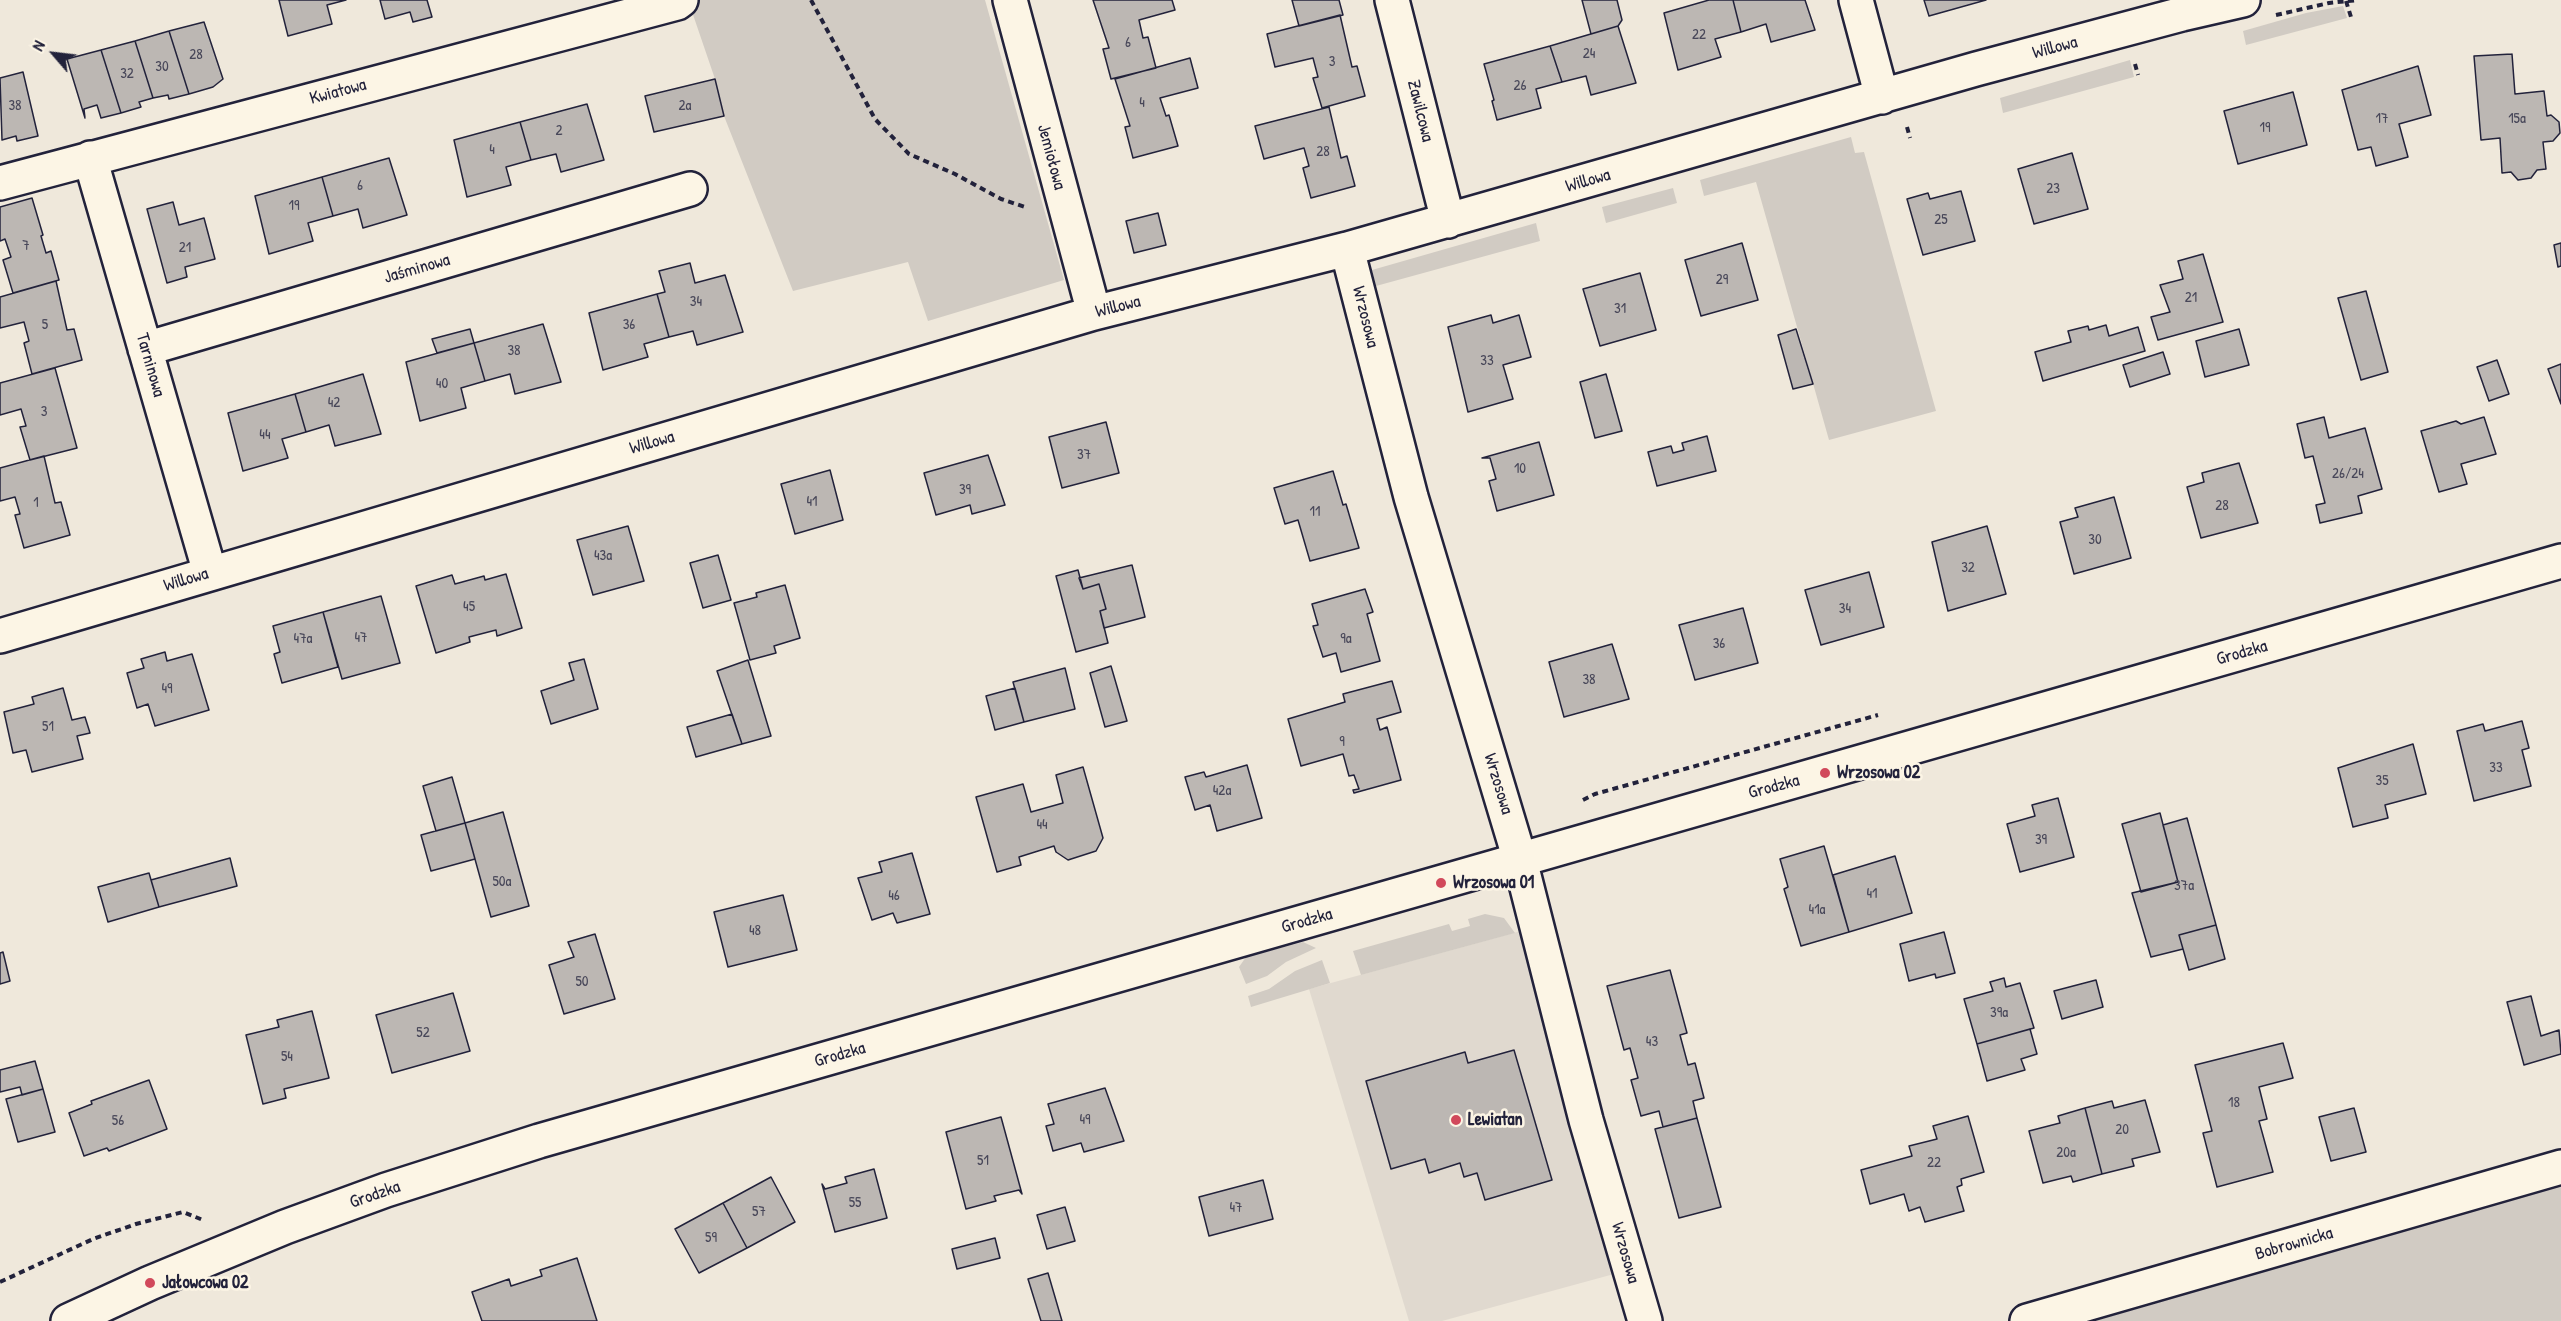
<!DOCTYPE html>
<meta charset="utf-8">
<style>
body{margin:0}
#map{position:relative;width:2561px;height:1321px;overflow:hidden;background:#efe8db;font-family:"Patrick Hand",sans-serif}
canvas{display:block}
.north{position:absolute;left:24px;top:24px;width:60px;height:60px;-webkit-text-stroke:4px #fcf5e5;paint-order:stroke;rotate:298deg;font-size:16px;font-weight:700;line-height:24px;text-align:center;color:#22223b}
.north::after{content:'';display:block;margin:auto;width:21px;height:27px;background:#22223b;clip-path:polygon(50% 0,100% 100%,50% 72%,0 100%)}
</style>
<div id="map">
<canvas width="2561" height="1321"></canvas>
<div class="north">N</div>
</div>
<script>
const ctx = document.querySelector('canvas').getContext('2d');
ctx.lineJoin = 'round';
function fillPath(path, color) { ctx.fillStyle = color; ctx.fill(path, 'evenodd'); }
const poly = rows => new Path2D(rows.map(r => 'M' + r).join(''));
function trace(path, color, width, dash) { ctx.strokeStyle = color; ctx.lineWidth = width; ctx.lineCap = dash ? 'butt' : 'round'; ctx.setLineDash(dash || []); ctx.stroke(path); }
function write(font, color, halo, rows, align = 'center') {
  ctx.font = font + ' "Patrick Hand",sans-serif'; ctx.lineWidth = 5; ctx.setLineDash([]); ctx.textBaseline = 'middle'; ctx.strokeStyle = halo; ctx.fillStyle = color; for (const [text, x, y, turn = 0] of rows) {
    ctx.save(); ctx.translate(x, y); ctx.rotate((+turn || 0) * Math.PI / 180); ctx.textAlign = isNaN(turn) ? turn : align; if (halo) ctx.strokeText(text, 0, 0); ctx.fillText(text, 0, 0); ctx.restore();
  }
}
fillPath(poly([
 [1521,931,1614,1274,1442,1321,1409,1321,1309,989]
]), '#e0d9cf');
fillPath(poly([
 [688,0,985,0,1064,280,928,321,908,262,793,291,724,116,715,79],
 [2343,6,2347,18,2246,45,2243,31,2306,13],
 [2130,60,2134,77,2003,113,2000,98],
 [1851,137,1855,153,1864,152,1936,411,1829,440,1756,182,1704,196,1700,180],
 [1673,188,1677,203,1606,223,1602,207],
 [1536,223,1540,241,1376,286,1372,270],
 [1485,914,1504,918,1515,933,1361,975,1353,951,1449,924,1452,931,1470,926,1468,919],
 [1303,942,1316,948,1286,962,1267,976,1246,984,1239,967,1246,957],
 [1322,960,1330,983,1251,1007,1248,996,1269,989,1295,971],
 [2561,1183,2561,1321,2095,1321]
]), '#d1cbc3');
const building = poly([
 [279,0,346,0,327,5,332,24,288,36,279,0],
 [380,0,427,0,432,17,413,22,410,12,385,19,380,0],
 [1093,0,1172,0,1175,10,1139,20,1143,38,1148,37,1156,68,1111,79,1103,49,1109,48,1093,0],
 [1292,0,1339,0,1343,15,1299,26,1292,0],
 [1582,0,1617,0,1622,20,1618,26,1591,34,1582,0],
 [1709,0,1733,0,1741,32,1715,39,1721,57,1678,70,1664,13,1709,0],
 [1733,0,1805,0,1815,30,1771,42,1766,24,1741,32,1733,0],
 [1924,0,1986,0,1929,16,1924,0],
 [1340,15,1352,67,1357,66,1365,96,1322,108,1313,78,1318,77,1313,58,1275,67,1267,34,1340,15],
 [204,22,223,79,213,87,189,94,169,31,204,22],
 [1618,26,1636,83,1591,95,1586,76,1562,82,1550,46,1618,26],
 [169,31,189,94,169,99,168,95,153,98,135,41,169,31],
 [135,41,153,98,139,102,141,107,121,113,101,50,135,41],
 [1550,46,1562,82,1536,89,1541,108,1497,120,1492,101,1494,100,1484,64,1550,46],
 [101,50,121,113,101,118,97,105,84,109,85,118,67,59,101,50],
 [2512,54,2515,94,2544,91,2547,116,2551,115,2559,122,2560,133,2553,141,2543,142,2546,169,2537,170,2531,178,2518,180,2511,172,2502,173,2500,138,2481,140,2474,56,2512,54],
 [1190,58,1198,88,1160,98,1166,116,1169,115,1178,146,1133,158,1125,127,1130,126,1115,79,1190,58],
 [2418,66,2431,115,2399,124,2408,157,2376,166,2371,147,2358,150,2342,90,2418,66],
 [23,72,38,136,17,141,16,136,2,140,0,78,23,72],
 [715,79,724,116,654,132,645,96,715,79],
 [2293,92,2307,145,2238,164,2224,111,2293,92],
 [587,104,604,160,561,172,556,154,531,160,520,122,587,104],
 [1329,107,1341,158,1347,156,1355,186,1311,198,1303,168,1309,166,1304,148,1264,159,1255,126,1329,107],
 [520,122,531,160,506,167,511,185,467,197,454,140,520,122],
 [2072,153,2088,209,2034,224,2018,169,2072,153],
 [389,158,407,215,363,228,358,209,333,216,322,177,389,158],
 [322,177,333,216,308,223,313,241,269,254,255,196,322,177],
 [1961,191,1975,241,1923,255,1907,199,1928,193,1930,199,1961,191],
 [32,198,43,235,41,236,46,253,51,251,59,280,13,293,3,260,11,257,5,239,0,241,0,207,32,198],
 [173,202,179,225,204,218,215,259,185,267,187,277,167,283,147,209,173,202],
 [1158,213,1166,245,1134,253,1126,221,1158,213],
 [1742,243,1758,300,1701,316,1685,260,1742,243],
 [2561,243,2561,266,2558,267,2554,245,2561,243],
 [2203,254,2223,322,2158,340,2151,317,2170,312,2160,285,2183,279,2178,261,2203,254],
 [690,263,695,283,725,275,743,332,697,345,693,331,669,337,657,294,665,292,659,271,690,263],
 [1640,273,1656,330,1600,346,1583,289,1640,273],
 [56,281,67,330,74,329,82,360,32,374,24,343,29,341,24,322,0,328,0,297,56,281],
 [2366,291,2388,372,2361,380,2338,298,2366,291],
 [657,294,669,337,644,344,648,357,603,370,589,313,657,294],
 [1491,315,1493,323,1519,315,1531,357,1503,365,1513,399,1468,412,1448,327,1491,315],
 [543,324,561,382,515,394,510,374,485,381,474,343,543,324],
 [2106,325,2109,336,2138,327,2145,351,2043,381,2035,352,2071,342,2068,331,2088,326,2089,330,2106,325],
 [470,329,474,343,437,353,432,339,470,329],
 [1796,329,1813,384,1793,389,1778,335,1796,329],
 [2239,329,2249,365,2205,377,2196,341,2239,329],
 [474,343,485,381,461,388,466,408,420,421,406,362,474,343],
 [2163,352,2170,374,2130,387,2123,365,2163,352],
 [2497,360,2509,394,2489,401,2477,367,2497,360],
 [2561,364,2561,404,2548,369,2561,364],
 [55,368,77,448,30,460,20,427,26,426,21,409,0,415,0,383,55,368],
 [363,374,381,434,335,446,329,425,306,432,295,394,363,374],
 [1606,374,1622,431,1595,438,1580,382,1606,374],
 [295,394,306,432,282,439,288,458,243,471,228,413,295,394],
 [2324,417,2329,438,2365,428,2382,489,2358,496,2362,513,2320,523,2316,505,2325,503,2313,456,2305,458,2297,424,2324,417],
 [2484,417,2496,454,2461,464,2467,484,2439,492,2421,431,2456,421,2461,424,2484,417],
 [1106,422,1119,473,1062,488,1049,437,1106,422],
 [1707,436,1716,471,1657,486,1648,452,1671,446,1673,453,1684,450,1682,443,1707,436],
 [1539,442,1554,495,1497,511,1489,481,1496,479,1490,458,1482,458,1539,442],
 [988,455,1005,505,972,514,970,505,936,515,924,473,988,455],
 [44,456,55,503,61,502,70,535,24,548,15,515,20,514,15,497,0,501,0,468,44,456],
 [2239,463,2258,523,2201,538,2187,487,2204,482,2202,473,2239,463],
 [830,470,843,520,795,534,781,484,830,470],
 [1333,471,1343,505,1346,504,1359,548,1310,561,1298,520,1285,524,1274,488,1333,471],
 [2114,497,2131,558,2074,574,2060,522,2078,517,2075,508,2114,497],
 [628,526,644,581,593,595,577,540,628,526],
 [1987,526,2006,594,1948,611,1932,542,1987,526],
 [718,555,731,600,703,608,690,563,718,555],
 [1132,565,1145,617,1104,628,1100,611,1106,609,1099,584,1083,589,1079,578,1132,565],
 [1078,570,1083,589,1099,584,1106,609,1100,611,1108,643,1076,652,1056,576,1078,570],
 [1869,572,1884,627,1821,645,1805,590,1869,572],
 [506,574,522,628,497,636,496,630,469,637,470,642,436,653,416,586,452,575,455,584,484,576,485,580,506,574],
 [785,585,800,638,774,646,776,653,750,660,734,603,757,597,756,593,785,585],
 [1365,589,1373,612,1367,614,1380,661,1341,672,1336,653,1323,657,1313,626,1318,625,1312,604,1365,589],
 [381,596,400,663,342,679,323,612,381,596],
 [1743,608,1758,663,1695,680,1679,625,1743,608],
 [323,612,338,667,282,683,274,654,280,652,273,626,323,612],
 [1612,644,1629,699,1564,717,1549,662,1612,644],
 [165,652,167,661,192,654,209,710,155,726,148,704,137,708,127,673,144,668,141,659,165,652],
 [584,659,598,709,551,724,541,691,574,680,569,663,584,659],
 [748,660,771,736,742,744,717,671,748,660],
 [1111,666,1127,721,1105,727,1090,673,1111,666],
 [1065,668,1075,709,1024,722,1013,682,1065,668],
 [1392,681,1401,712,1377,719,1380,730,1387,727,1401,780,1354,793,1353,790,1359,789,1354,775,1349,776,1343,754,1301,766,1288,719,1345,702,1343,694,1392,681],
 [63,688,72,720,85,717,90,733,77,736,83,759,32,772,26,750,13,753,4,712,34,704,32,697,63,688],
 [1015,688,1024,722,995,730,986,696,1015,688],
 [732,714,742,744,696,757,687,727,732,714],
 [2522,721,2529,748,2522,750,2531,786,2474,801,2457,731,2483,724,2485,731,2522,721],
 [2413,744,2426,794,2385,805,2388,818,2353,827,2338,768,2413,744],
 [1247,765,1262,818,1217,831,1210,805,1195,810,1185,777,1204,772,1206,777,1247,765],
 [1083,767,1103,838,1096,851,1068,860,1056,852,1054,846,1019,857,1021,865,997,872,976,797,1023,784,1031,812,1063,803,1056,775,1083,767],
 [452,777,465,823,436,831,423,786,452,777],
 [2058,798,2074,857,2020,872,2007,824,2035,816,2032,805,2058,798],
 [503,812,529,906,491,917,465,823,503,812],
 [2160,813,2178,882,2141,892,2122,824,2160,813],
 [2187,818,2216,925,2179,935,2183,949,2151,957,2132,893,2178,882,2163,825,2187,818],
 [465,823,475,859,431,871,421,835,465,823],
 [1824,846,1849,932,1801,946,1784,889,1788,887,1780,859,1824,846],
 [912,853,930,914,897,923,893,913,872,920,858,878,882,872,879,862,912,853],
 [1895,856,1912,913,1849,932,1833,875,1895,856],
 [230,858,237,886,159,907,151,880,230,858],
 [149,873,159,907,108,922,98,887,149,873],
 [783,895,797,950,728,967,714,912,783,895],
 [2216,925,2225,959,2189,970,2179,935,2216,925],
 [1944,932,1955,973,1936,978,1935,974,1909,981,1900,944,1944,932],
 [595,934,615,999,564,1014,549,965,574,957,568,942,595,934],
 [3,952,10,981,0,984,0,953,3,952],
 [1670,970,1687,1033,1680,1035,1688,1065,1695,1063,1704,1098,1693,1101,1697,1118,1663,1127,1659,1111,1641,1116,1631,1080,1638,1078,1630,1048,1624,1050,1607,986,1670,970],
 [2004,978,2006,987,2020,983,2034,1028,1977,1044,1964,999,1993,991,1990,982,2004,978],
 [2096,980,2103,1007,2062,1019,2054,991,2096,980],
 [453,993,470,1051,392,1073,376,1015,453,993],
 [2531,996,2541,1036,2559,1030,2561,1054,2524,1065,2507,1002,2531,996],
 [312,1011,329,1078,284,1089,286,1098,263,1104,246,1035,279,1027,277,1020,312,1011],
 [2030,1029,2037,1054,2021,1059,2025,1070,1987,1081,1977,1044,2030,1029],
 [2283,1043,2293,1078,2259,1087,2267,1119,2259,1121,2273,1172,2217,1187,2203,1133,2212,1131,2195,1065,2283,1043],
 [1514,1050,1552,1180,1485,1200,1477,1173,1464,1177,1460,1163,1429,1173,1425,1159,1391,1169,1366,1081,1465,1052,1468,1063,1514,1050],
 [35,1061,43,1089,22,1095,20,1087,0,1092,0,1070,35,1061],
 [149,1080,167,1129,109,1151,107,1148,84,1156,69,1113,92,1104,91,1101,149,1080],
 [1105,1088,1124,1141,1084,1152,1081,1143,1053,1151,1046,1126,1054,1124,1048,1104,1105,1088],
 [43,1089,55,1132,18,1142,6,1099,43,1089],
 [2145,1100,2160,1152,2132,1159,2134,1166,2102,1174,2085,1108,2112,1101,2114,1108,2145,1100],
 [2085,1108,2102,1174,2073,1182,2071,1176,2043,1183,2029,1131,2060,1123,2058,1116,2085,1108],
 [2354,1108,2366,1152,2331,1161,2319,1117,2354,1108],
 [1968,1116,1984,1172,1961,1179,1962,1185,1957,1187,1964,1211,1925,1222,1920,1207,1909,1211,1904,1194,1870,1204,1861,1170,1912,1156,1909,1146,1937,1139,1933,1126,1968,1116],
 [1001,1117,1022,1194,1019,1190,994,1196,996,1201,966,1209,946,1132,1001,1117],
 [1697,1118,1721,1207,1679,1218,1655,1129,1697,1118],
 [874,1169,887,1218,835,1232,822,1184,825,1189,847,1183,845,1177,874,1169],
 [771,1177,795,1222,747,1248,723,1203,771,1177],
 [1263,1180,1273,1219,1209,1236,1199,1197,1263,1180],
 [723,1203,747,1248,699,1273,675,1229,723,1203],
 [1065,1207,1075,1241,1047,1249,1037,1215,1065,1207],
 [995,1238,1000,1258,957,1269,952,1249,995,1238],
 [577,1258,597,1321,482,1321,472,1292,509,1279,511,1286,542,1276,540,1270,577,1258],
 [1048,1273,1062,1321,1041,1321,1028,1279,1048,1273]
]);
fillPath(building, '#bcb7b3');
trace(building, '#22223b', 1.5);
const minor = poly([
 [1010,0,1094,313],
 [1392,0,1448,221],
 [1856,0,1882,97],
 [90,158,210,573],
 [0,183,677,3,681,0],
 [1347,249,1411,497,1520,860,1586,1120,1645,1321],
 [145,349,690,189],
 [0,636,1094,313,1347,249,1976,69,2182,14,2243,0],
 [68,1321,150,1283,285,1227,386,1190,539,1141,2561,561],
 [2027,1321,2561,1167]
]);
trace(minor, '#22223b', 38);
trace(poly([
 [811,0,875,119,909,154,955,174,1001,199,1028,208],
 [2346,1,2351,17],
 [2276,15,2329,3,2358,0],
 [2135,64,2138,75],
 [1907,127,1910,138],
 [1583,800,1595,794,1878,715],
 [0,1282,93,1239,136,1224,183,1212,203,1220]
]), '#22223b', 4, [6, 4.5]);
trace(minor, '#fcf5e5', 33);
for (const [x, y, r, color] of [
 [1825,773,6,"#d1495b"],
 [1441,883,6,"#d1495b"],
 [1456,1120,6,"#d1495b"],
 [150,1283,6,"#d1495b"]
]) { const dot = new Path2D(); dot.arc(x, y, r, 0, 2 * Math.PI); ctx.fillStyle = color; ctx.fill(dot); trace(dot, '#fcf5e5', 2); }
write('15px', '#484759', null, [
 ["22",1699,35],
 ["6",1128,43],
 ["24",1589,54],
 ["28",196,55],
 ["3",1332,62],
 ["30",162,67],
 ["32",127,74],
 ["26",1520,86],
 ["4",1142,103],
 ["38",15,106],
 ["2a",685,106],
 ["17",2382,119],
 ["15a",2517,119],
 ["19",2265,128],
 ["2",559,131],
 ["4",492,150],
 ["28",1323,152],
 ["6",360,186],
 ["23",2053,189],
 ["19",294,206],
 ["25",1941,220],
 ["7",26,246],
 ["21",185,248],
 ["29",1722,280],
 ["21",2191,298],
 ["34",696,302],
 ["31",1620,309],
 ["5",45,325],
 ["36",629,325],
 ["38",514,351],
 ["33",1487,361],
 ["40",442,384],
 ["42",334,403],
 ["3",44,412],
 ["44",265,435],
 ["37",1084,455],
 ["10",1520,469],
 ["26/24",2348,474],
 ["39",965,490],
 ["41",812,502],
 ["1",36,503],
 ["28",2222,506],
 ["11",1315,512],
 ["30",2095,540],
 ["43a",603,556],
 ["32",1968,568],
 ["45",469,607],
 ["34",1845,609],
 ["47",361,638],
 ["47a",303,639],
 ["9a",1346,639],
 ["36",1719,644],
 ["38",1589,680],
 ["49",167,689],
 ["51",48,727],
 ["9",1342,742],
 ["33",2496,768],
 ["35",2382,781],
 ["42a",1222,791],
 ["44",1042,825],
 ["39",2041,840],
 ["50a",502,882],
 ["37a",2184,886],
 ["41",1872,894],
 ["46",894,896],
 ["41a",1817,910],
 ["48",755,931],
 ["50",582,982],
 ["39a",1999,1013],
 ["52",423,1033],
 ["43",1652,1042],
 ["54",287,1057],
 ["18",2234,1103],
 ["49",1085,1120],
 ["56",118,1121],
 ["20",2122,1130],
 ["20a",2066,1153],
 ["51",983,1161],
 ["22",1934,1163],
 ["55",855,1203],
 ["47",1236,1208],
 ["57",759,1212],
 ["59",711,1238]
]);
write('18px', '#22223b', '#fcf5e5', [
 ["Willowa",2055,48,-15],
 ["Kwiatowa",338,92,-15],
 ["Zawilcowa",1420,111,76],
 ["Jemiołowa",1051,157,75],
 ["Willowa",1588,181,-16],
 ["Jaśminowa",417,269,-16],
 ["Willowa",1118,307,-14],
 ["Wrzosowa",1365,317,76],
 ["Tarninowa",150,365,74],
 ["Willowa",652,443,-16],
 ["Willowa",186,580,-17],
 ["Grodzka",2242,653,-16],
 ["Wrzosowa",1498,784,73],
 ["Grodzka",1774,787,-15],
 ["Grodzka",1307,921,-16],
 ["Grodzka",840,1055,-16],
 ["Grodzka",375,1195,-19],
 ["Bobrownicka",2294,1244,-16],
 ["Wrzosowa",1625,1253,74]
]);
write('bold 18px', '#22223b', '#fcf5e5', [
 ["Wrzosowa 02",1837,773],
 ["Wrzosowa 01",1453,883],
 ["Lewiatan",1468,1120],
 ["Jałowcowa 02",162,1283]
], 'left');
</script>
